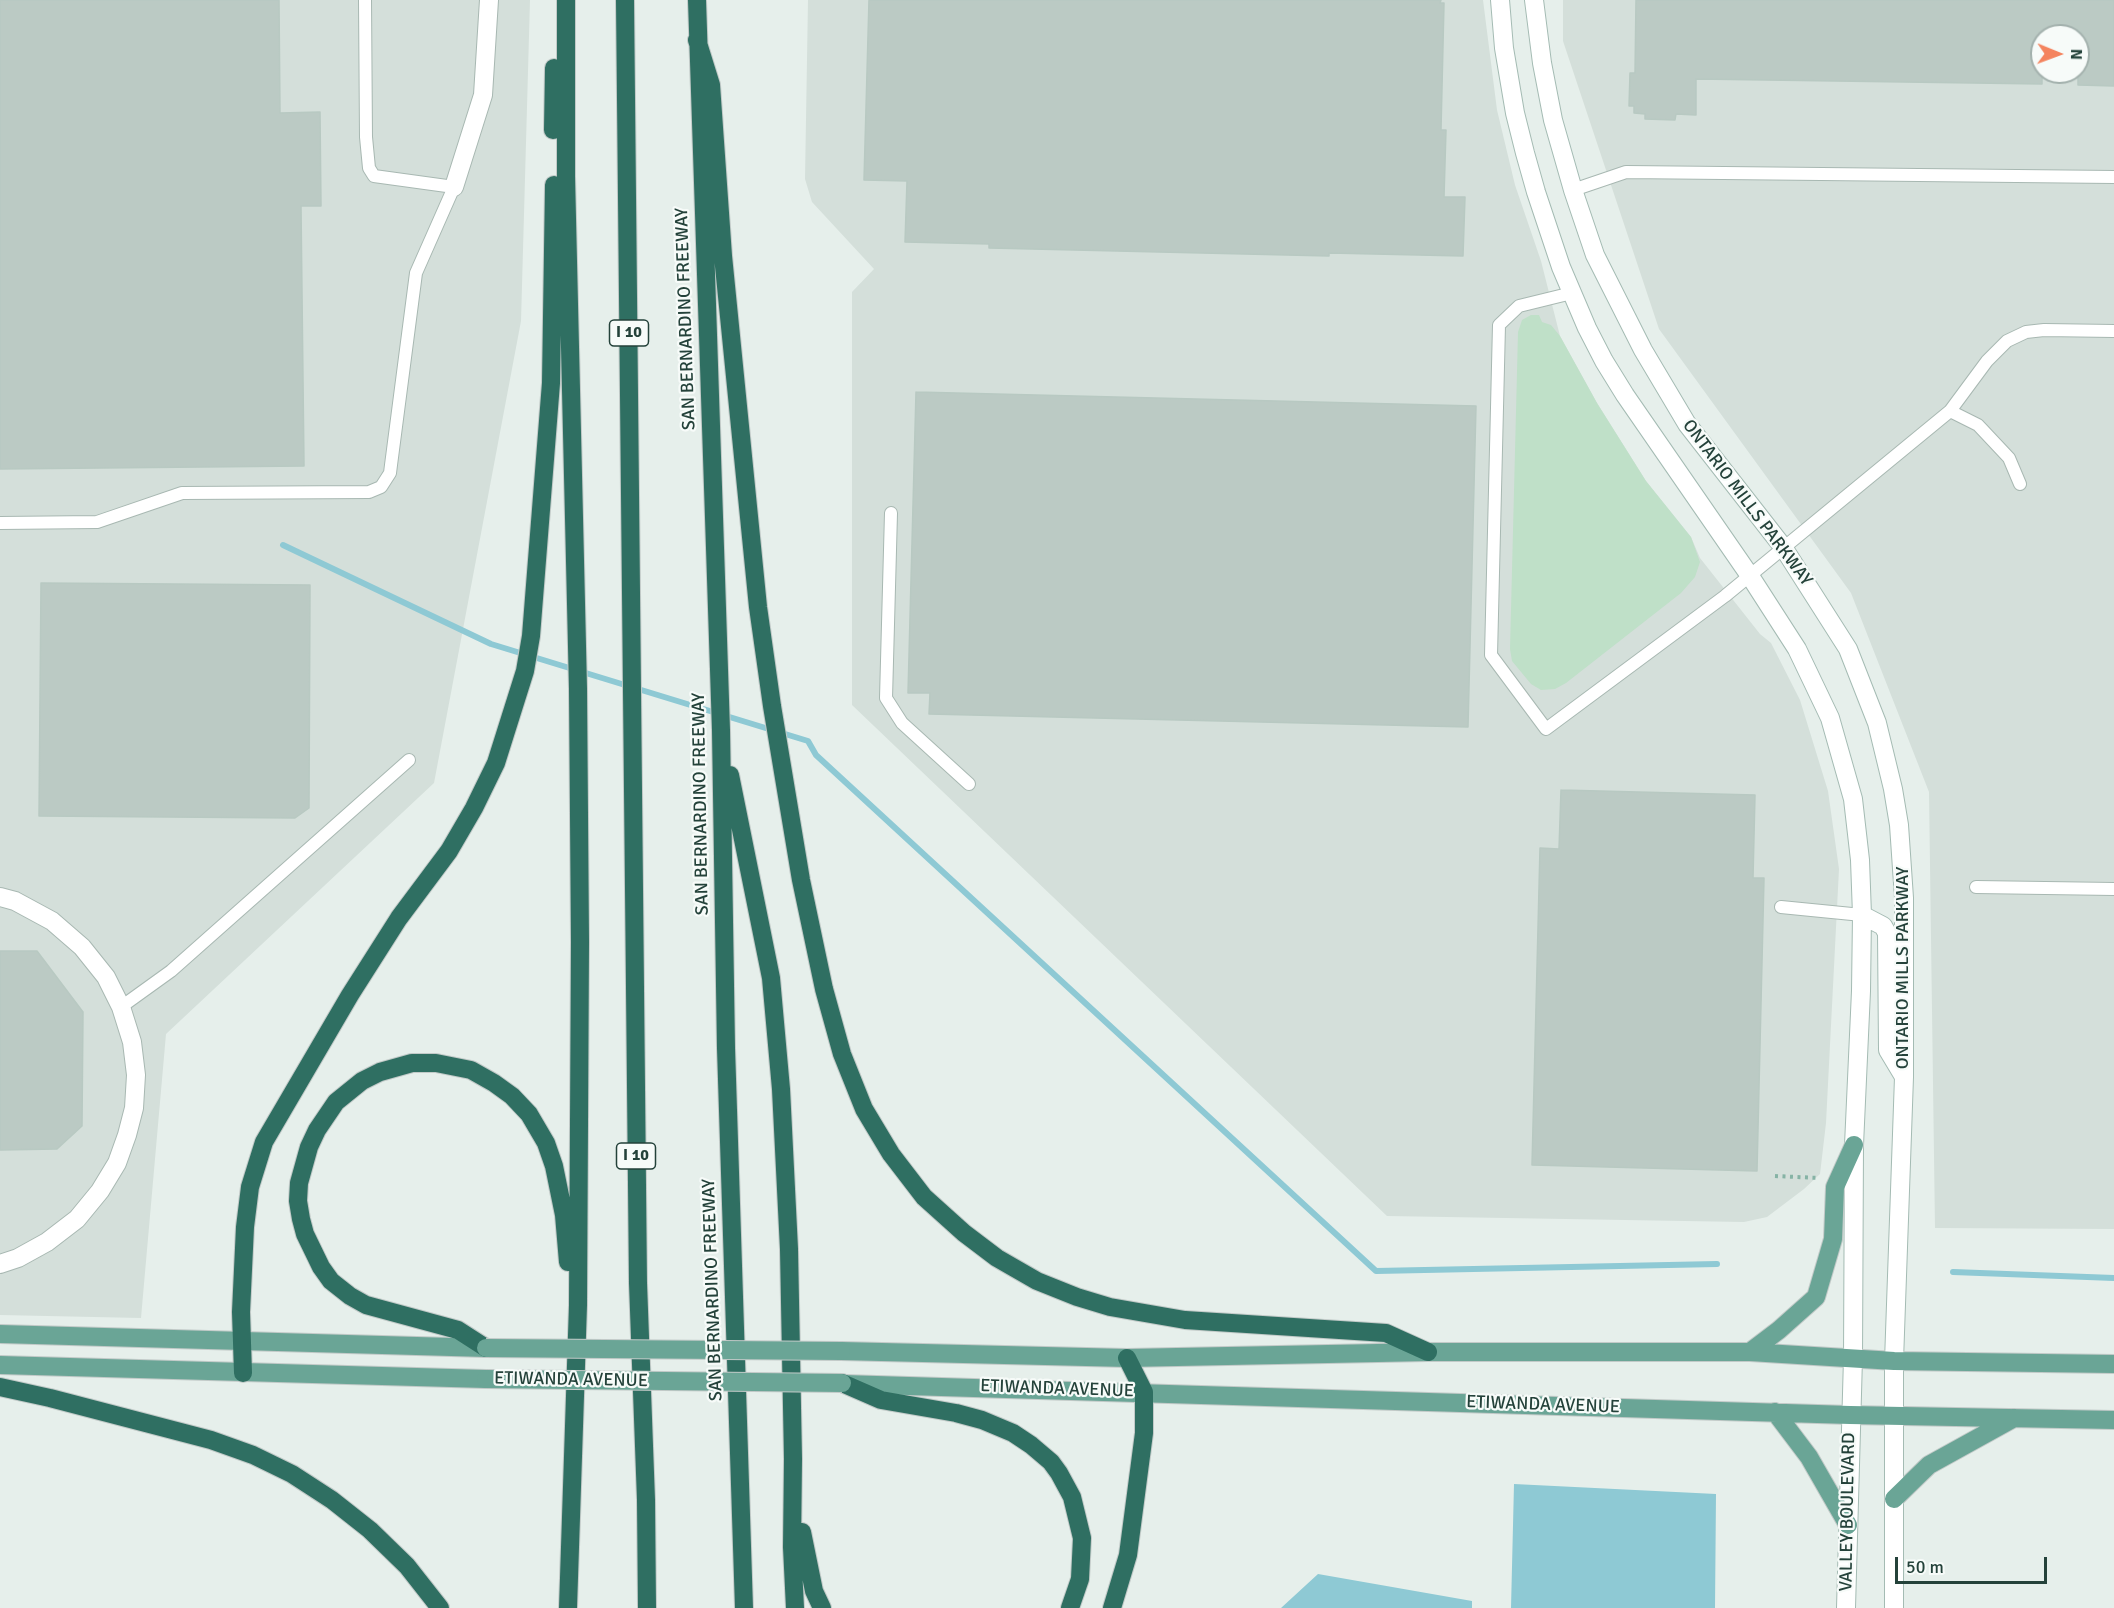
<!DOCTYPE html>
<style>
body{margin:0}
#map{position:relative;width:2114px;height:1608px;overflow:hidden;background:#e6efeb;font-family:Signika,sans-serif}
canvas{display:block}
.north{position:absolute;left:2030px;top:24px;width:60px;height:60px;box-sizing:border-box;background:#f7fbf9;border:2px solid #a3b1ad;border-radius:50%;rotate:91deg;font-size:16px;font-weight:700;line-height:24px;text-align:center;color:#24423a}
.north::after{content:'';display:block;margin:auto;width:21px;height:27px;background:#f4845f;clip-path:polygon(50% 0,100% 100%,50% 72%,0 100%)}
.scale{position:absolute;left:1895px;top:1557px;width:152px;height:27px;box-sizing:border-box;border:3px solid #24423a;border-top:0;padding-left:8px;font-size:18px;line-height:21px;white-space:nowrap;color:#24423a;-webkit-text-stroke:4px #f7fbf9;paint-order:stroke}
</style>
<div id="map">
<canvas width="2114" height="1608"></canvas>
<div class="north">N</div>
<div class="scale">50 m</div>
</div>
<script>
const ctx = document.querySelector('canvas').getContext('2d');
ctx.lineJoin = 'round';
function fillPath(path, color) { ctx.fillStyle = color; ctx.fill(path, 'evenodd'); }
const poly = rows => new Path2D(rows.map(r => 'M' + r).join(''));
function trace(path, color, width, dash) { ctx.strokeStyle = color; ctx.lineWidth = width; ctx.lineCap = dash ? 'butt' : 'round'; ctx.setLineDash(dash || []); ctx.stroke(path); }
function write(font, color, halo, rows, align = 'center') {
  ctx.font = font + ' Signika,sans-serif'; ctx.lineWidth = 4.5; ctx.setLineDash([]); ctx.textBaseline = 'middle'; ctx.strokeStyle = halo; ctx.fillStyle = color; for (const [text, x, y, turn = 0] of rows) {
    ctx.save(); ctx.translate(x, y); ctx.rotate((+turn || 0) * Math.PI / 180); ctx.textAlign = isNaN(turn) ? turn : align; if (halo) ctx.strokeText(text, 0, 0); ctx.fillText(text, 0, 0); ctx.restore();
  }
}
fillPath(poly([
 [0,0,530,0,521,321,434,783,166,1034,141,1318,0,1315],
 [808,0,1483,0,1497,110,1515,185,1541,261,1560,336,1597,403,1646,481,1691,537,1700,558,1760,634,1771,643,1800,700,1828,791,1839,869,1826,1123,1820,1174,1804,1189,1767,1217,1744,1222,1387,1216,852,705,852,292,874,269,812,202,805,179],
 [1563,0,2114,0,2114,1229,1935,1228,1929,792,1851,593,1659,329,1563,41],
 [2042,36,2078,36,2078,72,2042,72]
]), '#d4dfda');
fillPath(poly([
 [1531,315,1539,315,1542,322,1551,325,1560,336,1597,403,1646,481,1691,537,1700,562,1695,577,1681,593,1566,683,1555,689,1541,690,1531,684,1512,661,1510,649,1518,332,1522,320]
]), '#bfe0c8');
fillPath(poly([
 [1514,1484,1716,1494,1715,1608,1511,1608],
 [1318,1574,1472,1601,1472,1608,1281,1608]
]), '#8ec9d4');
trace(poly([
 [283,545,491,644,808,741,816,755,1376,1271,1717,1264],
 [1953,1272,2114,1278]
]), '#8ec9d4', 6);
const building = poly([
 [0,0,279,0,280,113,320,112,321,206,301,206,304,466,0,469,0,0],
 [869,0,1441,0,1440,3,1444,3,1441,130,1446,130,1444,197,1465,197,1463,256,1329,253,1329,256,989,248,989,244,905,242,907,181,864,180,869,0],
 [1636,0,2114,0,2114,86,2078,85,2078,36,2042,36,2042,84,1696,79,1696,115,1676,114,1675,120,1645,119,1645,114,1634,113,1634,106,1629,106,1630,73,1635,73,1636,0],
 [916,392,1476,406,1468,727,929,714,930,693,908,693,916,392],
 [41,583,310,585,309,808,295,818,39,816,41,583],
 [1561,790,1755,795,1753,878,1764,878,1757,1171,1532,1165,1540,848,1559,849,1561,790],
 [0,951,37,951,83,1012,82,1126,57,1149,0,1150,0,951]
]);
fillPath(building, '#bbcac4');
trace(building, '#b8c9c2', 1.5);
const service = poly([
 [1573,190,1626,172,2114,177],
 [1572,293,1519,306,1499,325,1491,655,1546,729,1725,596,1950,411,1987,361,2007,341,2026,332,2044,330,2114,331],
 [1950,411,1978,425,2009,458,2020,484],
 [891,513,886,698,902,723,969,784],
 [0,523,97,522,182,493,369,492,381,487,390,473,391,465,416,273,454,187,374,176,369,168,366,137,365,0],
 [1976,887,2114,889],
 [1781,907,1862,915],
 [121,1007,171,971,409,760]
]);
const minor = poly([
 [454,187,483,95,489,0],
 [0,897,15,901,52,921,82,947,106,977,121,1007,132,1042,136,1075,134,1108,127,1135,117,1163,100,1191,77,1219,47,1242,18,1258,0,1264]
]);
const secondary = poly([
 [1500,0,1504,48,1515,113,1525,153,1536,192,1561,267,1587,328,1604,361,1625,395,1750,576,1797,649,1830,718,1853,799,1860,860,1862,915,1861,991,1854,1145,1853,1358,1846,1608],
 [1534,0,1542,63,1553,120,1573,190,1595,255,1643,350,1687,424,1783,547,1848,649,1877,723,1893,789,1899,825,1904,898,1904,1077,1894,1361,1894,1608],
 [1862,915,1883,926,1887,933,1888,1050,1903,1075]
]);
const primary = poly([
 [0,1334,486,1348],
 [841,1351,1127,1358,1428,1352,1750,1352,1894,1361,2114,1364],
 [1750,1352,1779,1330,1816,1297,1833,1239,1835,1187,1854,1145],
 [0,1365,486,1379],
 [844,1384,1850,1415,2114,1420],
 [1775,1412,1809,1457,1848,1525],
 [1894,1499,1929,1465,2014,1418]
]);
const motorway = poly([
 [566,0,566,176,578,689,580,942,578,1305,568,1608],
 [625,0,638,1283,646,1500,647,1608],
 [697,0,721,730,726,1048,744,1608],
 [697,40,711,85,723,256,758,607,772,706,801,880,824,989,842,1054,864,1109,891,1154,924,1197,964,1233,997,1258,1037,1281,1077,1297,1110,1307,1185,1320,1386,1333,1428,1352],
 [553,130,554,68],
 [730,775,771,978,781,1089,789,1249,793,1459,792,1547,795,1608],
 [486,1348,458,1330,366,1305,350,1296,331,1281,321,1267,305,1234,301,1219,298,1201,299,1183,309,1147,317,1130,336,1102,362,1081,380,1072,412,1063,436,1063,471,1070,494,1083,512,1096,529,1114,546,1143,554,1166,564,1215,568,1262],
 [243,1373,241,1312,245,1227,250,1187,264,1142,350,995,399,918,449,851,474,808,496,763,525,671,531,636,551,383,554,185],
 [842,1383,881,1400,956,1413,982,1420,1013,1433,1031,1445,1051,1462,1059,1473,1072,1497,1082,1538,1080,1579,1070,1608],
 [0,1387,50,1398,211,1440,253,1455,292,1474,332,1500,370,1530,407,1566,440,1608],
 [802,1532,814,1591,822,1608],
 [1112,1608,1128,1555,1144,1433,1144,1392,1127,1358]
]);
trace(service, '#a8b8b2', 14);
trace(minor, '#a8b8b2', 20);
trace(secondary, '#a4bbb3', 20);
trace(primary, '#c2cac8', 20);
trace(motorway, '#c2cac8', 20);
trace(poly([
 [1775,1176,1819,1178]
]), '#86b3a5', 4, [3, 4.5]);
trace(service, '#fff', 12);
trace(minor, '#fff', 18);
trace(secondary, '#fff', 18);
trace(primary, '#6aa596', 18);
trace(motorway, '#2f6f62', 18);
const primaryBridge = poly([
 [486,1348,841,1351],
 [486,1379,842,1383]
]);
trace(primaryBridge, '#c2cac8', 20, []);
trace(primaryBridge, '#6aa596', 18);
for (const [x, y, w] of [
 [629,333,39],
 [636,1156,39]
]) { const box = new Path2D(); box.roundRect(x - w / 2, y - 13, w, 26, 4.5); ctx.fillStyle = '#f7fbf9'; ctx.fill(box); trace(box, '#24423a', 1.5); }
write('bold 16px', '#24423a', null, [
 ["I 10",629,333],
 ["I 10",636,1156]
]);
write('18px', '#24423a', '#f7fbf9', [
 ["SAN BERNARDINO FREEWAY",686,319,-92],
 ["ONTARIO MILLS PARKWAY",1747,503,53],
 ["SAN BERNARDINO FREEWAY",701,804,-91],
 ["ONTARIO MILLS PARKWAY",1903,968,-90],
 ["SAN BERNARDINO FREEWAY",713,1290,-92],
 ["ETIWANDA AVENUE",571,1380,1],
 ["ETIWANDA AVENUE",1057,1389,2],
 ["ETIWANDA AVENUE",1543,1405,2],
 ["VALLEY BOULEVARD",1848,1512,-89]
]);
</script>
